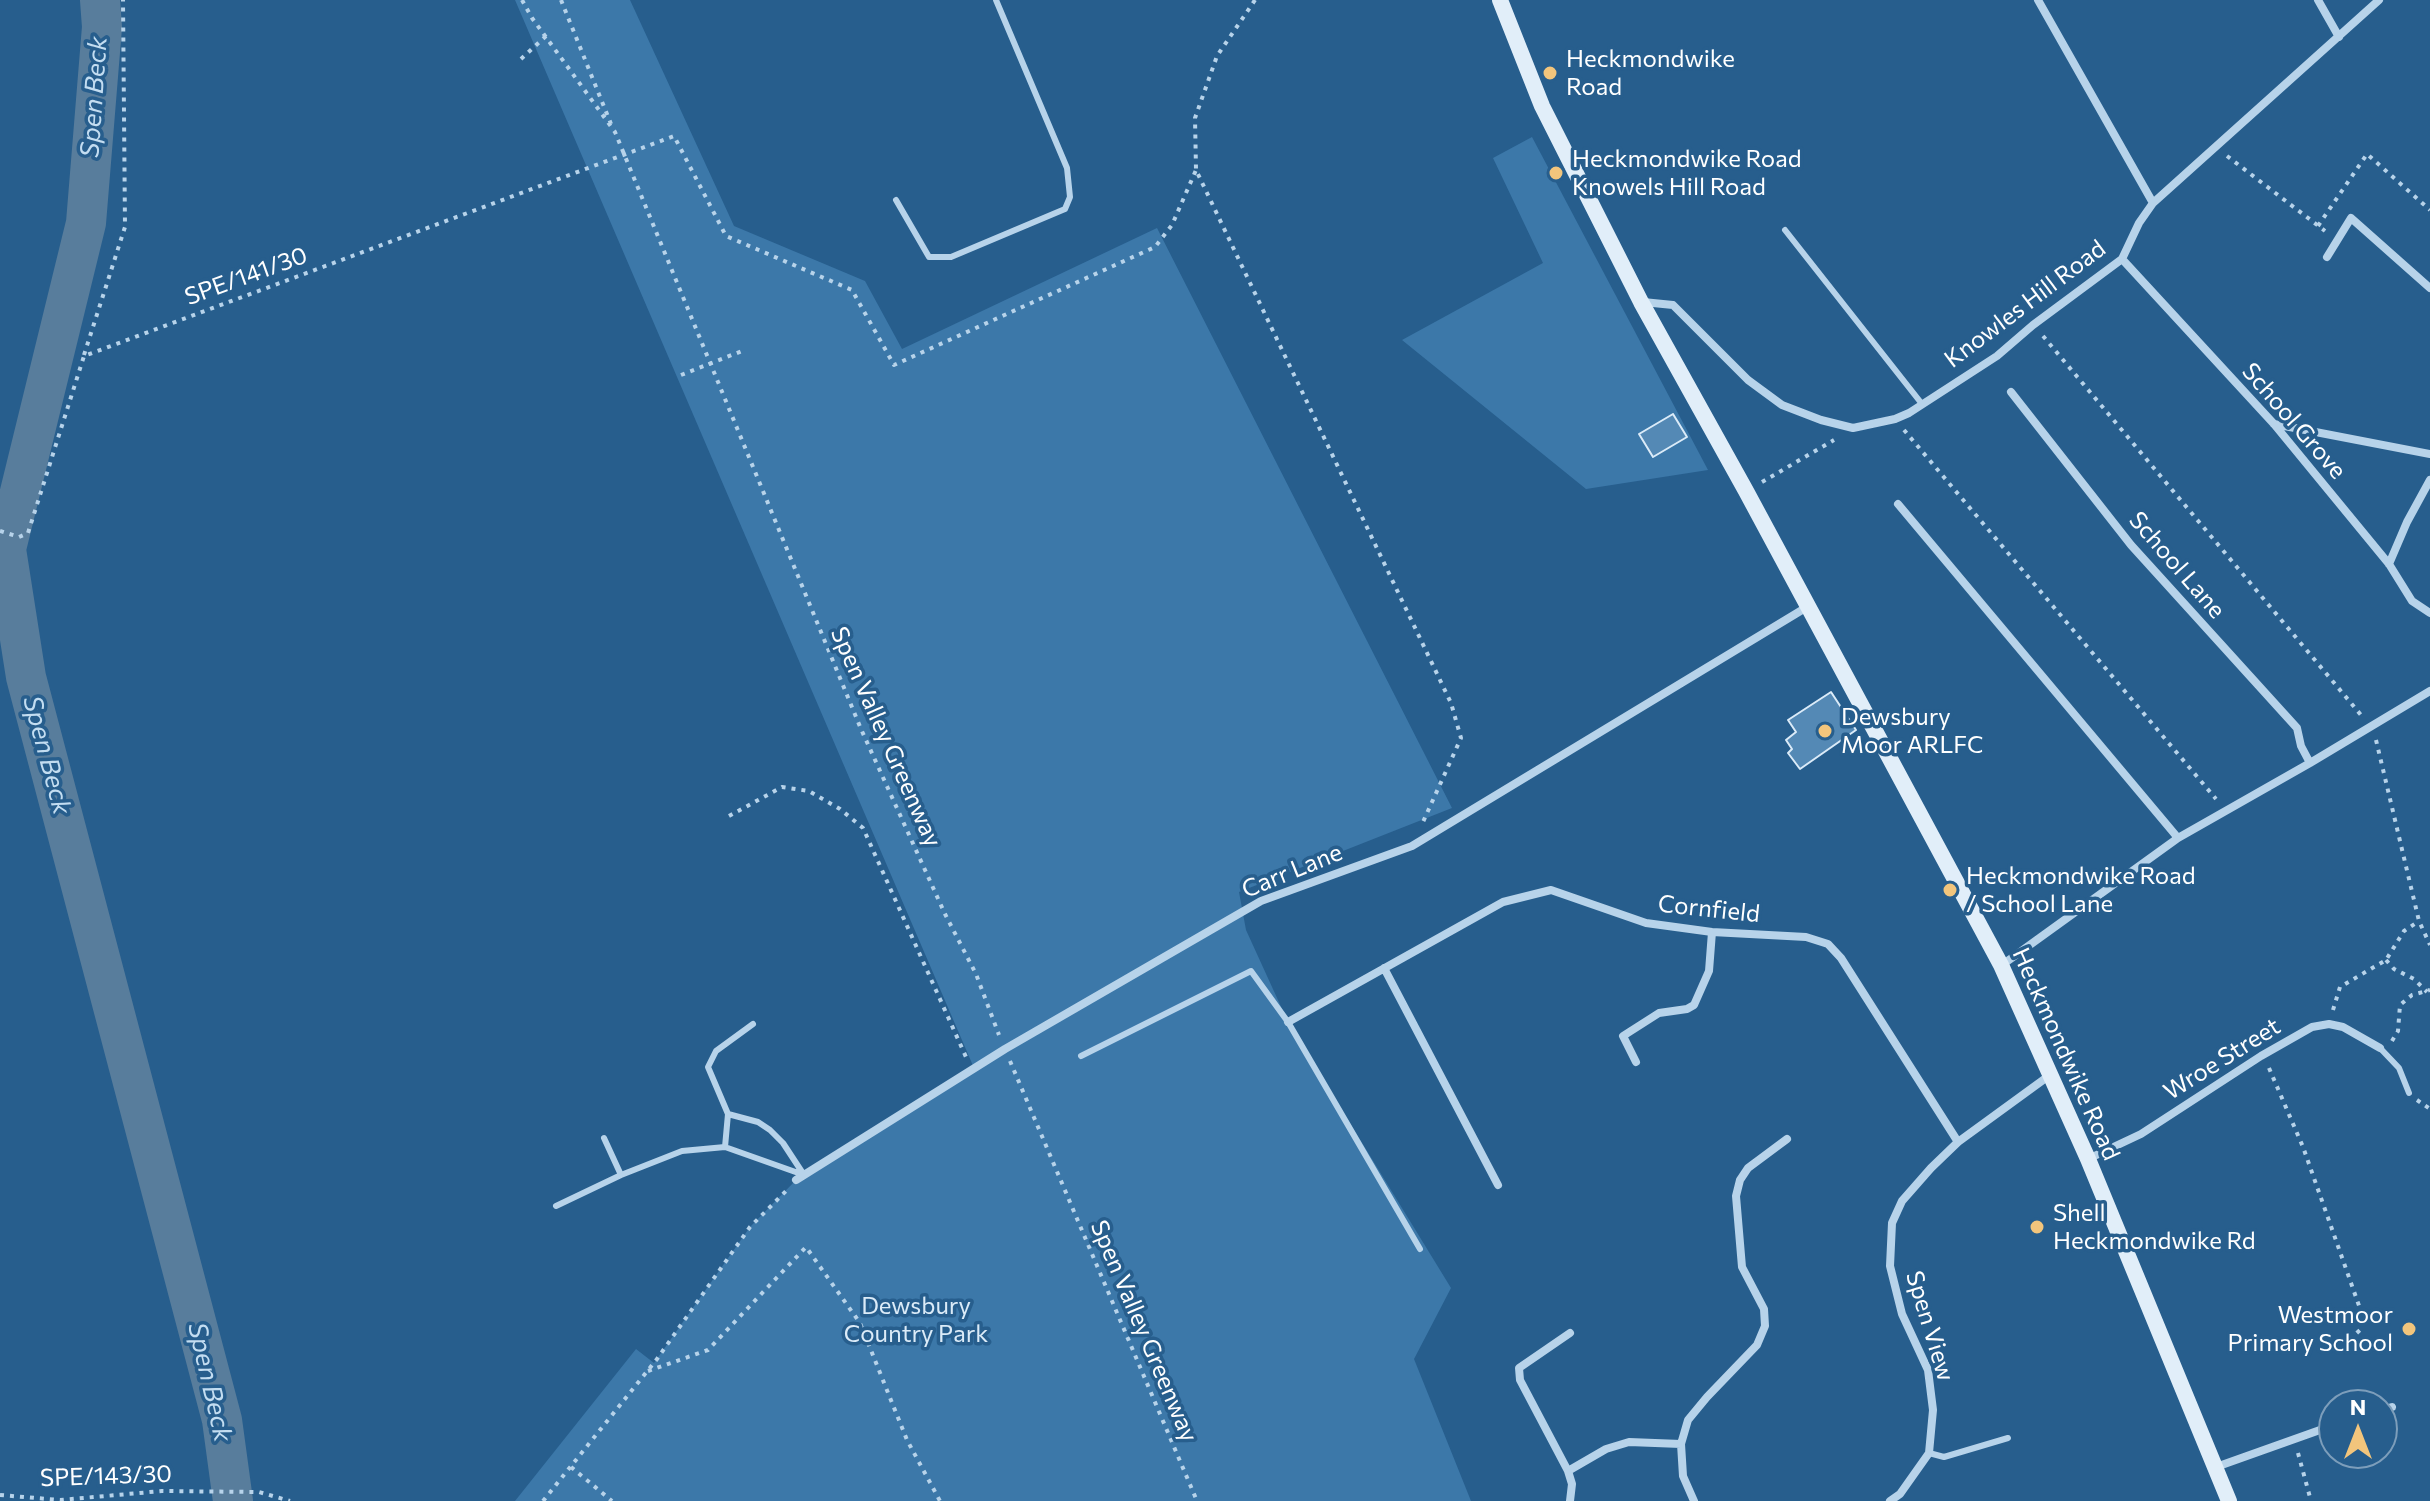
<!DOCTYPE html>
<style>
body{margin:0}
#map{position:relative;width:2430px;height:1501px;overflow:hidden;background:#275e8d;font-family:Commissioner,sans-serif}
canvas{display:block}
.north{position:absolute;left:2318px;top:1389px;width:80px;height:80px;box-sizing:border-box;background:#275e8d;border:2px solid #7d9ebb;border-radius:50%;rotate:0deg;font-size:22px;font-weight:700;line-height:32px;text-align:center;color:#fff}
.north::after{content:'';display:block;margin:auto;width:28px;height:36px;background:#f2c57c;clip-path:polygon(50% 0,100% 100%,50% 72%,0 100%)}
</style>
<div id="map">
<canvas width="2430" height="1501"></canvas>
<div class="north">N</div>
</div>
<script>
const ctx = document.querySelector('canvas').getContext('2d');
ctx.lineJoin = 'round';
function fillPath(path, color) { ctx.fillStyle = color; ctx.fill(path, 'evenodd'); }
const poly = rows => new Path2D(rows.map(r => 'M' + r).join(''));
function trace(path, color, width, dash) { ctx.strokeStyle = color; ctx.lineWidth = width; ctx.lineCap = dash ? 'butt' : 'round'; ctx.setLineDash(dash || []); ctx.stroke(path); }
function write(font, color, halo, rows, align = 'center') {
  ctx.font = font + ' Commissioner,sans-serif'; ctx.lineWidth = 7; ctx.setLineDash([]); ctx.textBaseline = 'middle'; ctx.strokeStyle = halo; ctx.fillStyle = color; for (const [text, x, y, turn = 0] of rows) {
    ctx.save(); ctx.translate(x, y); ctx.rotate((+turn || 0) * Math.PI / 180); ctx.textAlign = isNaN(turn) ? turn : align; if (halo) ctx.strokeText(text, 0, 0); ctx.fillText(text, 0, 0); ctx.restore();
  }
}
fillPath(poly([
 [515,0,630,0,734,226,865,281,902,349,1157,228,1452,808,1239,892,1246,930,1288,1022,1451,1288,1414,1359,1471,1501,515,1501,636,1349,654,1363,750,1227,796,1180,974,1068],
 [1532,137,1708,470,1586,489,1402,340,1543,263,1493,158]
]), '#3c78a9');
trace(poly([
 [100,0,102,27,86,223,6,549,26,677,222,1420,233,1501]
]), '#587d9c', 40);
const building = poly([
 [1673,414,1687,437,1653,457,1639,434,1673,414],
 [1831,692,1856,730,1800,769,1788,753,1792,749,1786,740,1796,732,1788,720,1831,692]
]);
fillPath(building, '#5489b5');
trace(building, '#dbebf8', 2);
trace(poly([
 [522,0,532,18,615,132,861,729,945,914,976,974,999,1035],
 [561,0,611,124],
 [1255,0,1217,56,1195,118,1196,170,1451,703,1461,738,1423,822],
 [521,59,546,36],
 [2227,156,2325,231],
 [2318,226,2367,154,2430,210],
 [2043,336,2361,715],
 [84,355,125,227,123,0],
 [1904,430,2216,799],
 [1762,482,1834,440],
 [0,531,19,537,28,533,84,356,674,136,726,236,852,290,894,365,1155,247,1172,225,1196,170],
 [2376,740,2419,921,2430,945],
 [729,816,782,787,809,791,840,809,863,828,966,1057],
 [2386,960,2394,969,2414,979,2427,992],
 [2333,1010,2340,987,2386,960,2404,931,2419,921],
 [2392,1041,2398,1031,2400,1005,2412,995,2430,990],
 [1010,1061,1197,1501],
 [2269,1068,2303,1147,2363,1317,2360,1330,2348,1341],
 [2417,1100,2430,1109],
 [648,1371,708,1350,806,1247,860,1323,907,1440,940,1501],
 [2298,1453,2311,1501],
 [571,1467,612,1501],
 [0,1495,60,1500,162,1491,259,1492,290,1501],
 [543,1501,657,1359,750,1227,786,1191]
]), '#b7d3ea', 4, [4, 6]);
trace(poly([
 [896,200,929,257,951,257,1065,209,1070,197,1067,168,996,0],
 [1785,230,1922,404],
 [2380,1048,2399,1068,2409,1093],
 [1081,1056,1251,971,1288,1022,1420,1249],
 [728,1114,758,1122,770,1130,783,1143,804,1175],
 [604,1138,621,1175,682,1151,725,1147,804,1175],
 [725,1147,728,1114,708,1067,716,1051,753,1024],
 [556,1206,621,1175],
 [1929,1453,1944,1457,2008,1438]
]), '#b7d3ea', 6);
trace(poly([
 [2038,0,2153,203],
 [2318,0,2339,37],
 [2327,257,2351,218,2430,288],
 [2122,259,2274,424,2389,564,2412,601,2430,613],
 [1643,302,1673,305,1748,380,1782,405,1821,420,1853,428,1895,419,1909,413,1997,356,2033,325,2122,259,2139,223,2153,203,2379,0],
 [2011,392,2131,545,2297,728,2301,746,2310,763],
 [2274,424,2430,454],
 [1898,504,2178,838],
 [2389,564,2407,522,2430,480],
 [2002,965,2178,838,2310,763,2430,691],
 [1384,968,1498,1185],
 [1288,1022,1503,902,1551,890,1646,923,1712,932,1806,937,1828,944,1841,958,1958,1142],
 [1636,1062,1623,1036,1659,1013,1687,1009,1694,1005,1709,971,1712,932],
 [2088,1159,2141,1134,2261,1056,2312,1027,2329,1024,2343,1027,2380,1048],
 [796,1180,1005,1049,1261,901,1412,846,1807,607],
 [2382,1410,2392,1407],
 [2216,1467,2334,1425],
 [1568,1471,1606,1449,1629,1442,1681,1444],
 [1570,1501,1572,1484,1568,1471,1520,1380,1519,1368,1570,1333],
 [1694,1501,1683,1476,1681,1444,1688,1420,1707,1397,1757,1345,1765,1326,1764,1309,1742,1267,1736,1196,1740,1180,1748,1168,1787,1139],
 [1890,1501,1900,1494,1929,1453,1933,1410,1928,1370,1902,1314,1890,1266,1892,1223,1902,1201,1931,1168,1958,1142,2050,1075]
]), '#b7d3ea', 8);
trace(poly([
 [1500,0,1542,106,1641,302,1746,491,2001,965,2088,1159,2229,1501]
]), '#e1eef9', 16);
trace(poly([
 [681,375,742,351]
]), '#b7d3ea', 4, [4, 6]);
for (const [x, y, r, color] of [
 [1550,73,8,"#f2c57c"],
 [1556,173,8,"#f2c57c"],
 [1825,731,8,"#f2c57c"],
 [1950,890,8,"#f2c57c"],
 [2037,1227,8,"#f2c57c"],
 [2409,1329,8,"#f2c57c"]
]) { const dot = new Path2D(); dot.arc(x, y, r, 0, 2 * Math.PI); ctx.fillStyle = color; ctx.fill(dot); trace(dot, '#275e8d', 3); }
write('24px', '#fff', '#275e8d', [
 ["Heckmondwike",1566,59],
 ["Road",1566,87],
 ["Heckmondwike Road",1572,159],
 ["Knowels Hill Road",1572,187],
 ["Dewsbury",1841,717],
 ["Moor ARLFC",1841,745],
 ["Heckmondwike Road",1966,876],
 ["/ School Lane",1966,904],
 ["Shell",2053,1213],
 ["Heckmondwike Rd",2053,1241],
 ["Westmoor",2393,1315,"right"],
 ["Primary School",2393,1343,"right"]
], 'left');
write('24px', '#fff', '#275e8d', [
 ["SPE/141/30",246,276,-20],
 ["Knowles Hill Road",2025,304,-37],
 ["School Grove",2294,421,49],
 ["School Lane",2177,565,49],
 ["Spen Valley Greenway",886,737,66],
 ["Carr Lane",1292,871,-22],
 ["Cornfield",1709,909,6],
 ["Heckmondwike Road",2066,1054,66],
 ["Wroe Street",2222,1059,-32],
 ["Spen View",1930,1326,73],
 ["Spen Valley Greenway",1144,1331,67],
 ["SPE/143/30",106,1476,-2]
]);
write('24px', '#dbebf8', '#275e8d', [
 ["Dewsbury",916,1306],
 ["Country Park",916,1334]
]);
write('italic 26px', '#c3ddf1', '#275e8d', [
 ["Spen Beck",94,97,-86],
 ["Spen Beck",47,755,75],
 ["Spen Beck",210,1382,77]
]);
</script>
